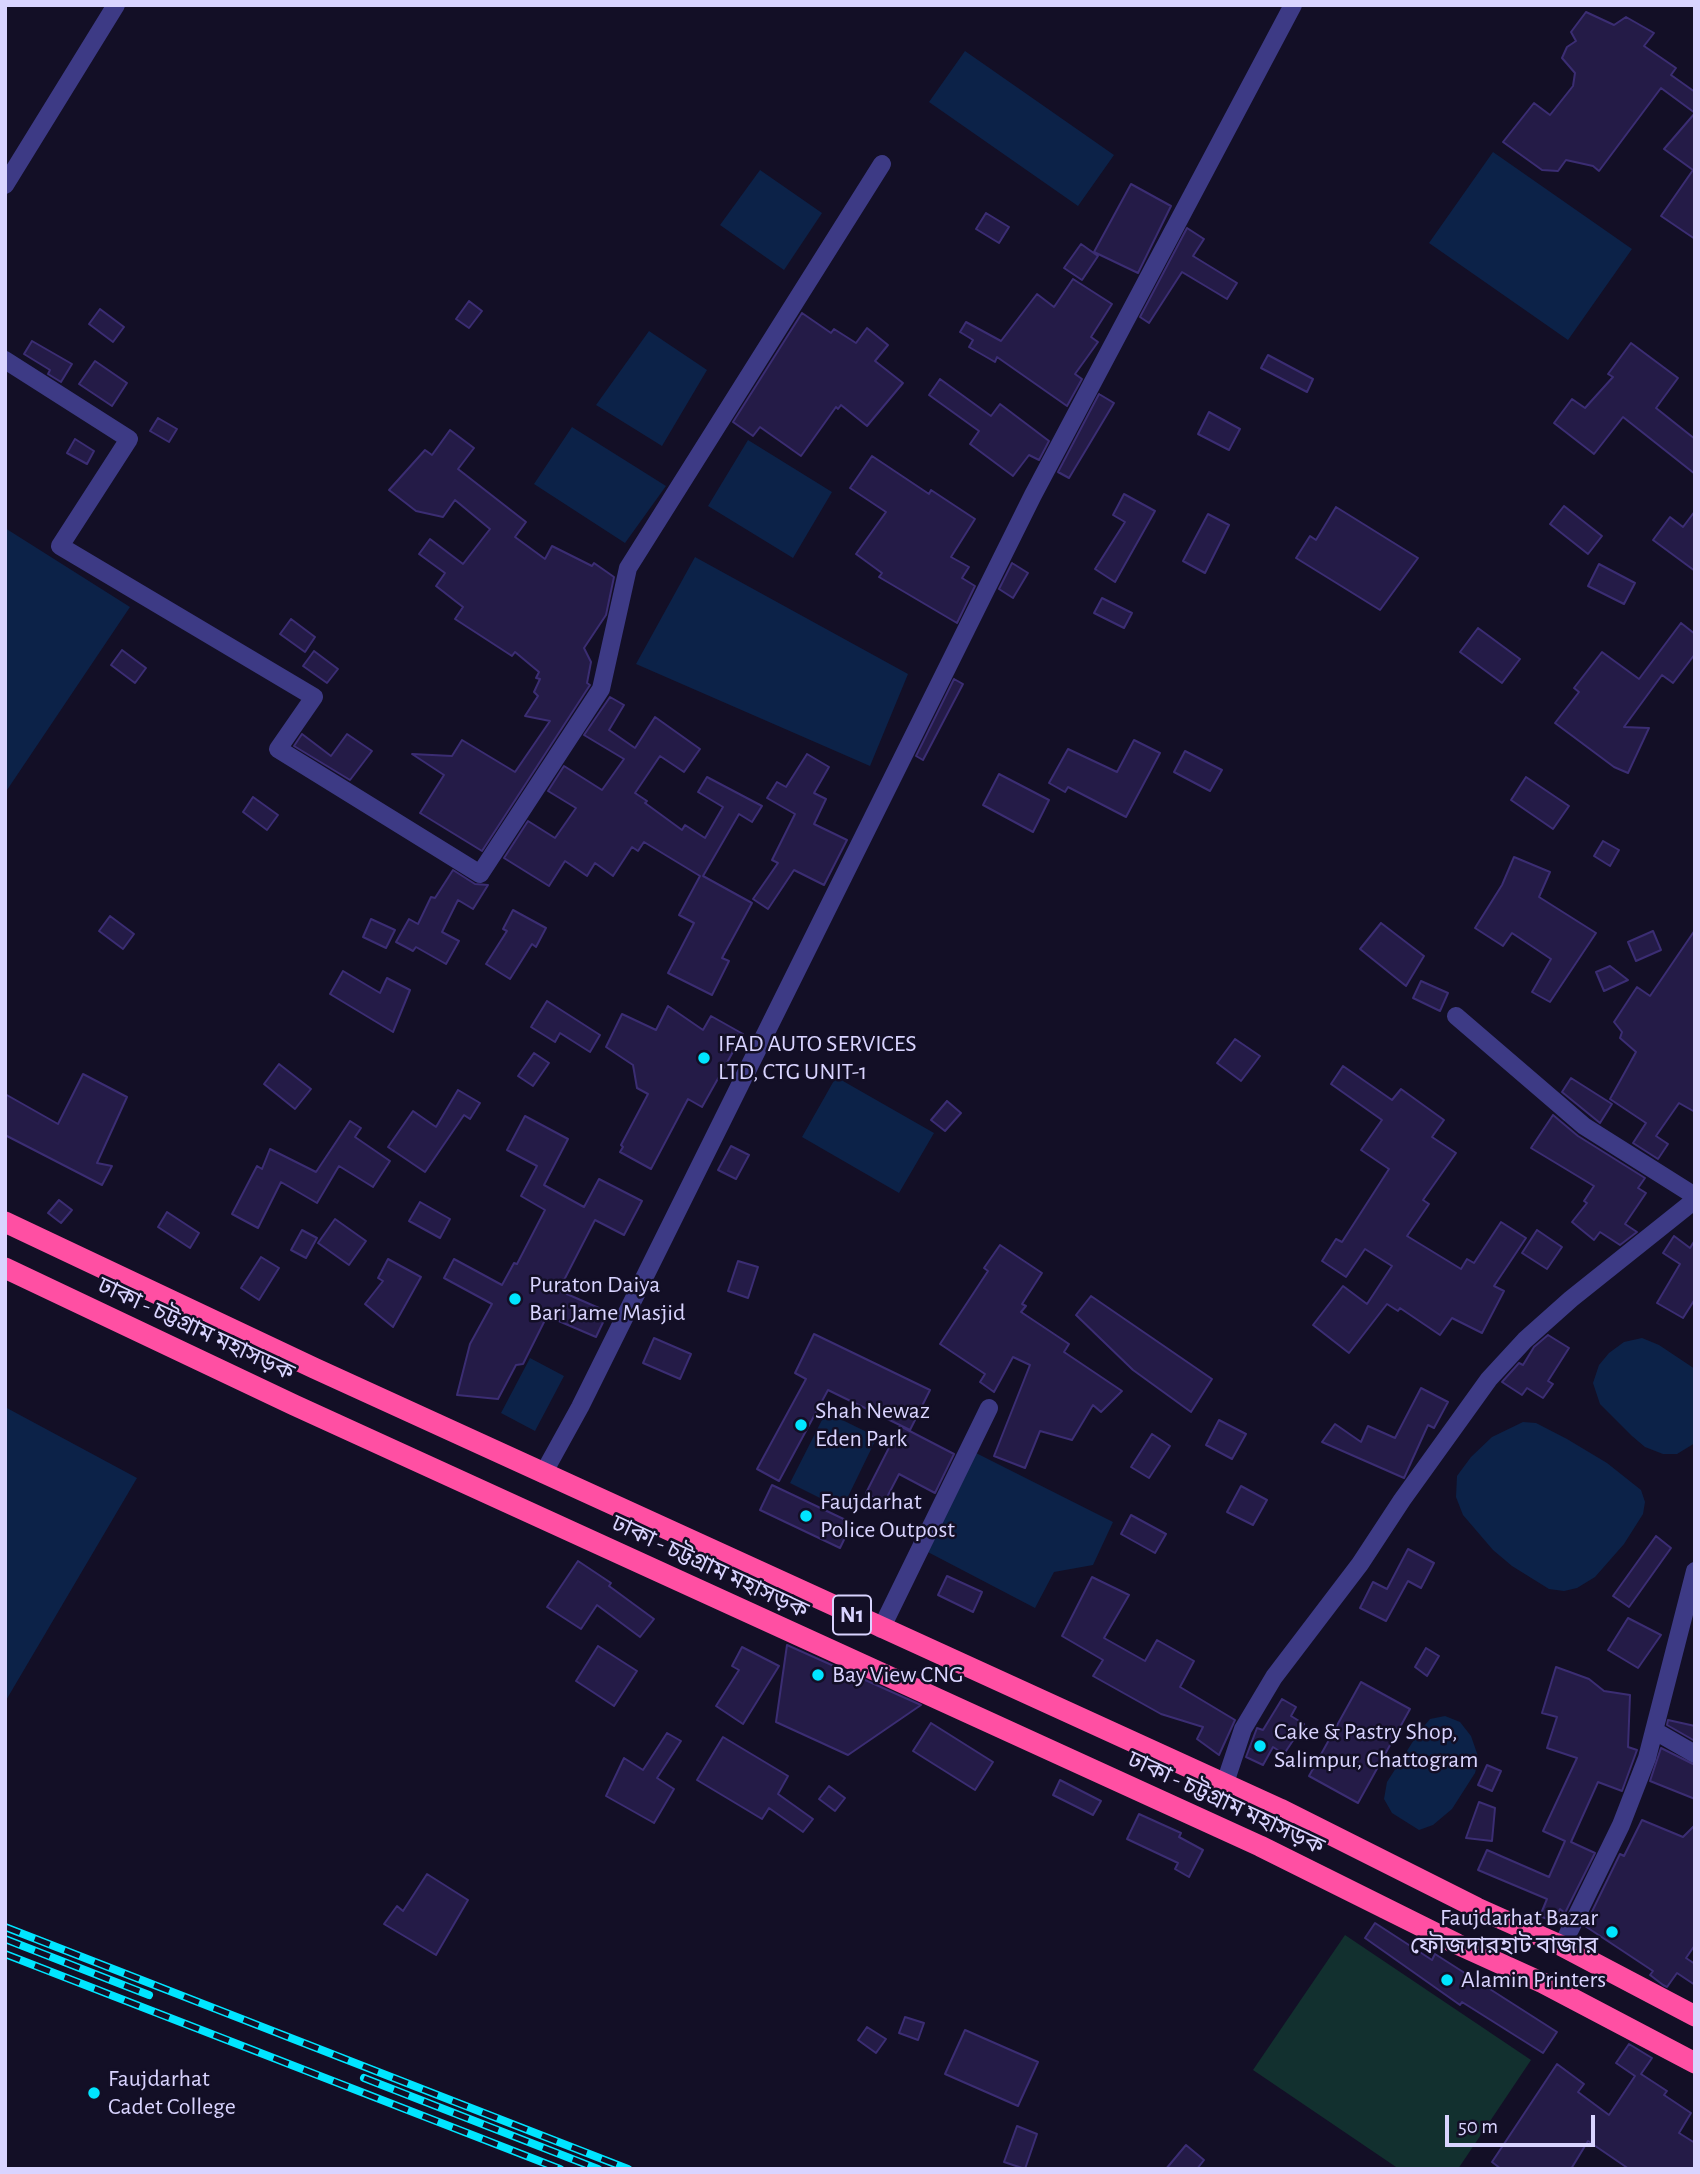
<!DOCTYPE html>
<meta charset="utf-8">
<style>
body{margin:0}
#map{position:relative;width:1700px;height:2174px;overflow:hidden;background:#130f26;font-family:"Alegreya Sans",sans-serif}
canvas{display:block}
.frame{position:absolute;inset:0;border:7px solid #d9d4ff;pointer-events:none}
.scale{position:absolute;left:1445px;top:2115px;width:150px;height:32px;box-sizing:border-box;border:4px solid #d9d4ff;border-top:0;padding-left:9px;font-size:21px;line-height:24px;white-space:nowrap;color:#d9d4ff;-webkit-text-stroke:5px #130f26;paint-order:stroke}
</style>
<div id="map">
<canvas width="1700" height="2174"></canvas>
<div class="frame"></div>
<div class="scale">50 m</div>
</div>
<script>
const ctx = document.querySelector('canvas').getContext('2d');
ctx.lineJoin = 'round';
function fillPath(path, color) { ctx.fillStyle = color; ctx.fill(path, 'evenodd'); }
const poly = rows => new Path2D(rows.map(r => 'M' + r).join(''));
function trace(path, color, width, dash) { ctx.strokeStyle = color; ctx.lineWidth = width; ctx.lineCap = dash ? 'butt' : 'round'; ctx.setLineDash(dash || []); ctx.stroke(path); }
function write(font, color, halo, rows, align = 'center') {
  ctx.font = font + ' "Alegreya Sans","Noto Sans Bengali",sans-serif'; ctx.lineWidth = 5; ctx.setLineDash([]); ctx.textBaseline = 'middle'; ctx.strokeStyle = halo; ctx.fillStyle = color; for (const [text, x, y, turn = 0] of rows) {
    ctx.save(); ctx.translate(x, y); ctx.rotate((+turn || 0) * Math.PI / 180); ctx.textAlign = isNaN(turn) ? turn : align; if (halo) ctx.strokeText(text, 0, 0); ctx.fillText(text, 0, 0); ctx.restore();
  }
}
fillPath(poly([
 [1345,1935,1531,2060,1458,2169,1399,2169,1253,2070]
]), '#12302f');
fillPath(poly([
 [965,51,1114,155,1078,206,929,102],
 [1493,152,1632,249,1568,340,1429,243],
 [760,170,822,213,784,270,720,225],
 [649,331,707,370,662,446,596,405],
 [572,427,666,486,625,543,534,484],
 [748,440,832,492,793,558,708,506],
 [5,528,130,607,5,793],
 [695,557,908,674,870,766,636,664],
 [836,1077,934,1133,899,1193,802,1137],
 [1642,1338,1659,1345,1695,1369,1695,1443,1677,1454,1663,1454,1645,1447,1632,1436,1600,1404,1593,1383,1599,1365,1609,1353,1624,1342],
 [530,1358,564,1376,535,1431,501,1413],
 [5,1407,137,1478,5,1702],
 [826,1412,877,1437,842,1509,790,1483],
 [1523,1422,1536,1423,1567,1439,1607,1463,1641,1490,1645,1502,1643,1514,1624,1544,1595,1577,1577,1588,1564,1591,1549,1589,1512,1566,1493,1550,1463,1515,1456,1497,1457,1476,1471,1457,1492,1437],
 [974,1452,1113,1522,1093,1565,1054,1572,1035,1608,924,1550],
 [1445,1716,1460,1722,1471,1736,1479,1759,1475,1773,1452,1809,1433,1825,1419,1830,1392,1813,1384,1799,1387,1782,1419,1732,1430,1719]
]), '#0c2248');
const building = poly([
 [1586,12,1614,25,1626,17,1654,33,1644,46,1676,68,1671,75,1695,92,1695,113,1661,88,1599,171,1593,166,1566,160,1558,171,1542,170,1503,142,1534,103,1550,115,1573,86,1575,73,1562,58,1567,47,1576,41,1571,32,1586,12],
 [1695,113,1695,239,1661,216,1693,170,1664,149,1695,113],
 [1131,184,1171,206,1138,273,1094,252,1131,184],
 [986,213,1009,227,999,243,976,229,986,213],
 [1187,228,1204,239,1193,256,1237,283,1227,299,1182,272,1149,323,1140,317,1187,228],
 [1081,244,1098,256,1082,280,1064,268,1081,244],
 [1073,279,1112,304,1091,337,1098,342,1075,374,1082,379,1067,406,997,357,995,362,969,347,973,340,960,332,966,322,1001,341,1037,294,1054,307,1073,279],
 [469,301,482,311,469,328,456,319,469,301],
 [100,309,124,327,113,342,89,324,100,309],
 [802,313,831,333,834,329,856,343,867,328,888,345,875,361,903,383,867,426,841,405,838,409,836,407,801,456,760,427,753,436,733,422,802,313],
 [32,341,72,364,61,382,48,374,50,370,24,354,32,341],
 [1631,343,1678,378,1656,408,1695,439,1695,474,1623,417,1594,454,1554,423,1572,399,1585,408,1613,377,1608,374,1631,343],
 [1268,355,1313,379,1307,392,1261,368,1268,355],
 [95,361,127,383,112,406,79,384,95,361],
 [940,379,991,416,1000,404,1049,441,1039,460,1029,455,1013,476,970,444,979,431,929,395,940,379],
 [1099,394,1114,403,1069,478,1058,472,1099,394],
 [1209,412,1240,429,1229,450,1198,434,1209,412],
 [158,418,177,429,169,442,150,431,158,418],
 [450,430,474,448,458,469,526,522,515,537,545,559,552,546,592,566,594,563,614,577,606,615,584,648,591,662,587,683,590,685,482,851,420,813,444,775,412,754,452,756,462,740,515,772,550,721,525,716,538,696,534,692,540,679,536,678,539,672,515,652,512,656,455,619,463,607,436,586,445,573,419,554,430,539,463,564,490,529,455,500,443,517,416,511,389,490,425,450,432,455,450,430],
 [75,439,94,451,87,464,67,453,75,439],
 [872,456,929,494,931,490,975,519,951,557,969,567,962,578,975,586,957,623,879,577,882,573,856,554,886,512,850,488,872,456],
 [1124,494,1155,511,1115,582,1095,569,1125,522,1113,515,1124,494],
 [1564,506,1602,536,1588,554,1550,524,1564,506],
 [1336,507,1418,558,1380,610,1296,558,1310,536,1316,540,1336,507],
 [1695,511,1695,571,1653,540,1670,517,1683,527,1695,511],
 [1208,514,1229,525,1205,573,1183,561,1208,514],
 [1012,563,1028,573,1013,598,999,589,1012,563],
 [1599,564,1635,583,1624,604,1588,586,1599,564],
 [1102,598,1132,613,1124,628,1094,613,1102,598],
 [291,619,315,637,305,652,280,634,291,619],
 [1681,623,1695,634,1695,654,1673,683,1662,675,1624,727,1649,728,1628,773,1614,767,1555,723,1579,692,1574,688,1602,652,1639,679,1681,623],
 [1478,628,1520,659,1502,683,1460,652,1478,628],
 [122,650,146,668,135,683,111,665,122,650],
 [314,651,338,669,327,683,303,666,314,651],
 [954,679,963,684,923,760,916,756,954,679],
 [610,697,624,705,609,730,635,748,655,717,700,749,684,772,660,756,635,793,647,801,645,803,682,830,685,825,705,838,723,807,698,792,707,777,762,806,752,822,739,814,703,876,752,903,722,958,729,961,712,995,668,973,694,923,679,915,700,876,644,842,638,851,632,847,613,876,595,863,587,876,565,861,549,886,504,858,528,821,555,838,576,808,548,791,564,766,602,790,624,759,584,735,610,697],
 [302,734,331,756,347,734,372,751,350,780,294,746,302,734],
 [1134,740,1160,753,1126,817,1068,787,1065,792,1049,783,1068,749,1117,772,1134,740],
 [1185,751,1222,770,1210,791,1174,772,1185,751],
 [807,754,829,767,814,793,826,799,814,824,847,840,824,885,794,870,768,909,753,899,778,863,772,860,795,814,767,798,777,782,786,787,807,754],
 [999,774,1049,800,1033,832,983,805,999,774],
 [1526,777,1569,806,1553,829,1511,800,1526,777],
 [253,797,278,815,267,830,243,812,253,797],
 [1603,841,1619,850,1610,866,1594,856,1603,841],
 [1514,857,1550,872,1539,897,1596,933,1550,1002,1532,992,1551,959,1512,933,1503,946,1475,928,1502,885,1514,857],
 [453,870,475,884,488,885,473,909,458,900,442,932,459,941,446,964,416,947,413,951,396,942,409,919,418,924,431,897,435,898,453,870],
 [513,910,546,928,536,947,532,944,510,979,486,964,507,931,503,929,513,910],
 [110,916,134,934,123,949,99,931,110,916],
 [371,919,395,930,386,948,363,937,371,919],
 [1381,923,1424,956,1406,986,1360,949,1381,923],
 [1695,930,1695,1112,1679,1103,1656,1136,1668,1144,1658,1159,1633,1143,1646,1123,1610,1099,1636,1052,1620,1038,1622,1032,1614,1022,1637,987,1650,996,1695,930],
 [1653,931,1661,950,1636,961,1628,942,1653,931],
 [1610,966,1628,980,1604,991,1596,972,1610,966],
 [343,971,380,993,387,978,410,990,393,1032,330,994,343,971],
 [1421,981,1448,993,1440,1011,1413,998,1421,981],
 [547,1001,600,1035,590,1052,560,1033,555,1042,531,1027,547,1001],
 [668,1006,703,1030,711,1016,743,1034,702,1107,688,1099,651,1169,620,1152,623,1147,621,1145,648,1094,637,1088,633,1065,606,1047,622,1014,656,1030,668,1006],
 [1235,1039,1260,1056,1241,1081,1217,1063,1235,1039],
 [534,1053,549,1063,533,1086,518,1076,534,1053],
 [279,1064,311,1089,295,1109,264,1084,279,1064],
 [1343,1066,1392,1100,1401,1089,1444,1120,1432,1137,1456,1153,1423,1200,1429,1204,1407,1236,1461,1269,1467,1259,1474,1263,1501,1222,1526,1238,1494,1286,1504,1291,1482,1333,1452,1318,1440,1335,1400,1308,1398,1311,1387,1304,1349,1353,1313,1325,1343,1286,1367,1304,1392,1266,1365,1249,1346,1277,1322,1261,1336,1239,1342,1242,1389,1169,1361,1150,1382,1120,1331,1084,1343,1066],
 [83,1074,127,1097,97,1163,112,1166,102,1185,5,1135,5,1094,58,1124,83,1074],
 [1571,1078,1612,1104,1600,1123,1562,1092,1571,1078],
 [458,1090,480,1103,470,1119,464,1115,425,1172,388,1147,413,1111,436,1127,458,1090],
 [947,1101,961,1113,945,1131,931,1120,947,1101],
 [1553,1115,1578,1136,1645,1178,1638,1188,1646,1193,1625,1224,1637,1232,1620,1245,1600,1232,1594,1240,1572,1222,1587,1203,1584,1201,1594,1186,1531,1148,1553,1115],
 [525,1116,568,1139,544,1185,584,1207,599,1179,642,1201,624,1235,595,1220,562,1284,560,1291,608,1312,596,1337,547,1316,523,1364,516,1365,498,1399,457,1395,470,1344,492,1304,444,1278,454,1259,502,1285,514,1263,517,1264,545,1210,521,1196,537,1166,507,1150,525,1116],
 [350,1121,361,1128,355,1137,390,1161,373,1187,339,1166,317,1203,281,1182,258,1228,232,1214,257,1166,262,1169,270,1149,316,1172,350,1121],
 [731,1146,749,1155,736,1179,718,1170,731,1146],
 [59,1200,72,1210,61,1223,48,1213,59,1200],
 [420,1202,450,1219,440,1238,409,1221,420,1202],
 [167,1212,199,1233,190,1248,158,1227,167,1212],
 [335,1219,366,1241,349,1265,318,1243,335,1219],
 [302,1230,317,1238,306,1258,291,1250,302,1230],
 [1537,1230,1562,1247,1547,1269,1522,1253,1537,1230],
 [1674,1236,1690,1248,1695,1240,1695,1299,1683,1318,1657,1303,1680,1264,1663,1253,1674,1236],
 [1000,1245,1042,1273,1022,1304,1026,1306,1021,1312,1069,1344,1064,1352,1122,1391,1101,1412,1093,1405,1072,1440,1040,1431,1025,1468,994,1456,1030,1365,1013,1357,994,1392,980,1382,985,1374,940,1344,988,1271,984,1268,1000,1245],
 [261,1257,279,1268,259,1300,241,1288,261,1257],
 [388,1259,421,1277,393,1327,365,1304,383,1281,378,1278,388,1259],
 [738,1261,758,1267,748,1298,728,1291,738,1261],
 [1091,1296,1212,1379,1191,1412,1133,1370,1076,1315,1091,1296],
 [814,1334,930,1390,910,1430,828,1390,779,1481,757,1469,806,1379,795,1373,814,1334],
 [1548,1335,1569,1348,1548,1381,1553,1384,1543,1398,1527,1388,1522,1395,1502,1382,1519,1363,1523,1365,1534,1347,1548,1335],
 [654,1338,691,1354,680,1379,643,1363,654,1338],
 [1421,1388,1448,1402,1434,1428,1428,1425,1404,1478,1322,1442,1335,1424,1361,1442,1368,1426,1395,1438,1421,1388],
 [1219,1420,1246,1434,1232,1459,1206,1445,1219,1420],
 [900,1426,954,1454,935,1493,899,1474,884,1503,866,1493,900,1426],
 [1152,1434,1170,1446,1149,1478,1131,1467,1152,1434],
 [772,1485,852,1523,840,1548,760,1510,772,1485],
 [1241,1486,1267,1500,1253,1525,1227,1512,1241,1486],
 [1131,1515,1166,1534,1155,1553,1121,1534,1131,1515],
 [1656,1536,1671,1548,1629,1607,1613,1596,1656,1536],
 [1408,1549,1434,1563,1421,1588,1408,1581,1386,1621,1360,1608,1373,1582,1387,1589,1408,1549],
 [578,1561,611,1583,609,1586,654,1619,640,1637,597,1605,581,1629,547,1607,578,1561],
 [947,1576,982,1592,973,1612,938,1595,947,1576],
 [1092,1577,1129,1595,1104,1638,1145,1661,1157,1640,1194,1661,1180,1687,1235,1720,1219,1755,1197,1739,1203,1727,1161,1714,1093,1676,1103,1660,1062,1636,1092,1577],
 [1628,1618,1661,1635,1638,1668,1608,1650,1628,1618],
 [787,1645,921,1705,848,1755,776,1722,787,1645],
 [598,1646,637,1671,614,1706,576,1681,598,1646],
 [742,1647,779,1666,743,1724,716,1706,739,1670,732,1666,742,1647],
 [1426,1648,1439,1656,1427,1676,1415,1667,1426,1648],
 [1556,1667,1589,1679,1604,1691,1630,1695,1628,1747,1637,1750,1622,1791,1598,1782,1571,1842,1595,1853,1565,1913,1560,1909,1554,1922,1540,1916,1547,1899,1478,1870,1487,1850,1549,1877,1565,1841,1543,1831,1577,1758,1547,1748,1557,1717,1542,1713,1556,1667],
 [1361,1682,1410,1709,1358,1803,1309,1776,1361,1682],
 [1282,1699,1296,1707,1291,1716,1304,1724,1284,1754,1273,1747,1263,1765,1246,1757,1257,1728,1263,1730,1282,1699],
 [1668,1720,1695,1726,1695,1741,1667,1725,1668,1720],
 [931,1723,993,1762,975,1790,913,1751,931,1723],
 [667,1733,681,1741,657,1778,674,1789,654,1823,606,1796,624,1758,643,1770,667,1733],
 [723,1737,788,1776,778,1794,813,1819,803,1832,769,1808,762,1819,697,1780,723,1737],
 [1661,1748,1695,1765,1695,1799,1650,1781,1661,1748],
 [1487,1765,1501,1771,1492,1791,1478,1785,1487,1765],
 [1060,1780,1101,1801,1093,1815,1053,1795,1060,1780],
 [829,1786,845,1798,835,1811,819,1799,829,1786],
 [1479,1802,1495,1808,1492,1841,1466,1838,1479,1802],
 [1139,1814,1181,1833,1179,1837,1203,1850,1189,1877,1175,1869,1178,1863,1127,1839,1139,1814],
 [1642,1820,1683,1837,1695,1825,1695,1945,1686,1958,1695,1964,1695,1985,1677,1973,1667,1987,1663,1985,1650,1975,1653,1971,1585,1926,1620,1854,1624,1856,1642,1820],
 [427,1874,468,1900,436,1955,384,1924,397,1906,403,1911,427,1874],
 [1375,1923,1432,1960,1435,1954,1557,2032,1543,2053,1462,2002,1460,2005,1365,1938,1375,1923],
 [905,2017,924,2023,918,2040,899,2033,905,2017],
 [867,2027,886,2039,876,2053,858,2040,867,2027],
 [965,2030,1038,2062,1018,2106,945,2074,965,2030],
 [1629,2044,1652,2058,1641,2074,1667,2091,1664,2095,1691,2113,1679,2133,1695,2143,1695,2169,1629,2169,1588,2141,1571,2169,1501,2169,1492,2162,1557,2064,1584,2084,1578,2092,1609,2115,1635,2076,1616,2063,1629,2044],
 [1017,2126,1037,2134,1025,2169,1004,2162,1017,2126],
 [1186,2145,1204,2160,1197,2169,1166,2169,1186,2145]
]);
fillPath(building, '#241b47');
trace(building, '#3b2d73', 2);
trace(poly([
 [5,185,116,5],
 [5,360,129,439,60,546,314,697,278,749,480,874,601,689,628,568,882,164],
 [1456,1016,1584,1126,1695,1196],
 [543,1474,580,1407,1033,495,1293,5],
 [881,1629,989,1408],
 [1655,1731,1695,1754],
 [1224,1786,1243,1729,1274,1677,1360,1564,1402,1500,1489,1379,1525,1340,1571,1299,1695,1200],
 [1562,1946,1621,1825,1647,1758,1695,1571]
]), '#3d3a85', 18);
trace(poly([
 [5,1222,314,1368,1280,1809,1477,1908,1562,1946,1695,2016],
 [5,1268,294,1405,1260,1846,1457,1944,1543,1983,1695,2063]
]), '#ff4fa3', 21);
const rail = poly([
 [5,1927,628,2169],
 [5,1939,149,1995],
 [5,1954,560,2169],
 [364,2078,598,2169]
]);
trace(rail, '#00e5ff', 8);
trace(rail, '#130f26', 5, [16]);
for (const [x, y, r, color] of [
 [704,1058,7,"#00e5ff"],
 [515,1299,7,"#00e5ff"],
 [801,1425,7,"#00e5ff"],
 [806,1516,7,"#00e5ff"],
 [818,1675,7,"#00e5ff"],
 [1260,1746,7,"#00e5ff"],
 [1612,1932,7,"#00e5ff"],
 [1447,1980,7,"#00e5ff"],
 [94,2093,7,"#00e5ff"]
]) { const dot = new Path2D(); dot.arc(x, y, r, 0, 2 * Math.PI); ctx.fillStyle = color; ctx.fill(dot); trace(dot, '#130f26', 2.5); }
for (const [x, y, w] of [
 [852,1615,38]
]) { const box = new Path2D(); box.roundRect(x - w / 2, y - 19.5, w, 39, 5); ctx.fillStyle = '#130f26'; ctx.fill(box); trace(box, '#d9d4ff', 2); }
write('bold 23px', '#d9d4ff', null, [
 ["N1",852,1615]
]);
write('24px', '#d9d4ff', '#130f26', [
 ["IFAD AUTO SERVICES",718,1044],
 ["LTD, CTG UNIT-1",718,1072],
 ["Puraton Daiya",529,1285],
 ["Bari Jame Masjid",529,1313],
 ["Shah Newaz",815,1411],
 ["Eden Park",815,1439],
 ["Faujdarhat",820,1502],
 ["Police Outpost",820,1530],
 ["Bay View CNG",832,1675],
 ["Cake & Pastry Shop,",1274,1732],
 ["Salimpur, Chattogram",1274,1760],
 ["Faujdarhat Bazar",1598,1918,"right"],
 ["ফৌজদারহাট বাজার",1598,1946,"right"],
 ["Alamin Printers",1461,1980],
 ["Faujdarhat",108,2079],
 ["Cadet College",108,2107]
], 'left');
write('24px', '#d9d4ff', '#130f26', [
 ["ঢাকা - চট্টগ্রাম মহাসড়ক",196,1329,25],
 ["ঢাকা - চট্টগ্রাম মহাসড়ক",710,1567,25],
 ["ঢাকা - চট্টগ্রাম মহাসড়ক",1226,1803,25]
]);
</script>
